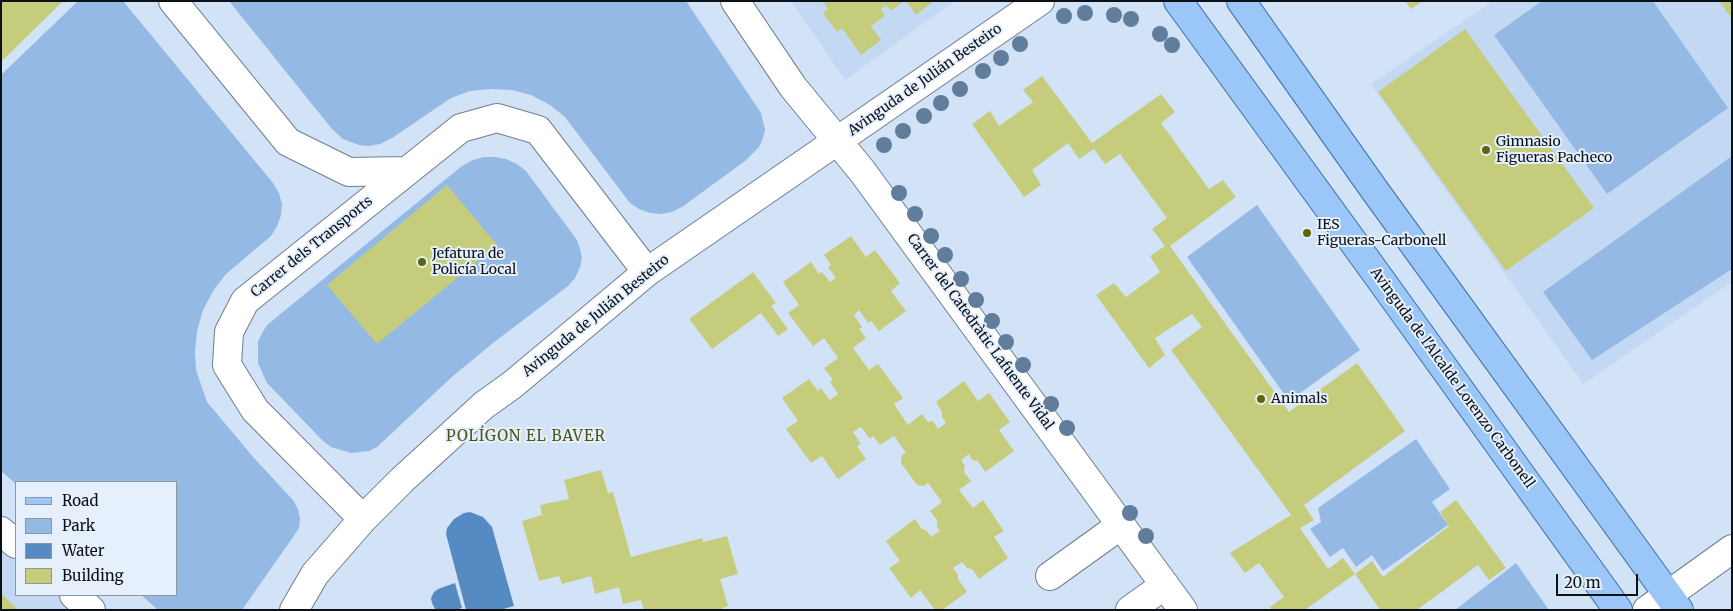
<!DOCTYPE html>
<meta charset="utf-8">
<style>
body{margin:0}
#map{position:relative;width:1733px;height:611px;overflow:hidden;background:#d2e3f7;font-family:Merriweather,serif}
canvas{display:block}
.frame{position:absolute;inset:0;border:2px solid #0b1017;pointer-events:none}
.legend{position:absolute;left:15px;top:481px;width:162px;height:115px;box-sizing:border-box;background:#e5f0fc;border:1px solid #8e96a0;margin:0;padding:6px 9px;list-style:none;font-size:15px;color:#0b1017}
.legend li{display:flex;align-items:center;gap:10px;height:25px}
.legend b{width:25px;border:1px solid #8e96a0}
.scale{position:absolute;left:1556px;top:574px;width:82px;height:22px;box-sizing:border-box;border:2px solid #0b1017;border-top:0;padding-left:6px;font-size:15px;line-height:18px;white-space:nowrap;color:#0b1017;-webkit-text-stroke:4px #e5f0fc;paint-order:stroke}
</style>
<div id="map">
<canvas width="1733" height="611"></canvas>
<div class="frame"></div>
<ul class="legend">
<li><b style="height:6px;background:#9ac7f8"></b>Road</li>
<li><b style="height:14px;background:#94b9e4"></b>Park</li>
<li><b style="height:14px;background:#568ac3"></b>Water</li>
<li><b style="height:14px;background:#c5cd7d"></b>Building</li>
</ul>
<div class="scale">20 m</div>
</div>
<script>
const ctx = document.querySelector('canvas').getContext('2d');
ctx.lineJoin = 'round';
function fillPath(path, color) { ctx.fillStyle = color; ctx.fill(path, 'evenodd'); }
const poly = rows => new Path2D(rows.map(r => 'M' + r).join(''));
function trace(path, color, width, dash) { ctx.strokeStyle = color; ctx.lineWidth = width; ctx.lineCap = dash ? 'butt' : 'round'; ctx.setLineDash(dash || []); ctx.stroke(path); }
function write(font, color, halo, rows, align = 'center') {
  ctx.font = font + ' Merriweather,serif'; ctx.lineWidth = 4; ctx.setLineDash([]); ctx.textBaseline = 'middle'; ctx.strokeStyle = halo; ctx.fillStyle = color; for (const [text, x, y, turn = 0] of rows) {
    ctx.save(); ctx.translate(x, y); ctx.rotate((+turn || 0) * Math.PI / 180); ctx.textAlign = isNaN(turn) ? turn : align; if (halo) ctx.strokeText(text, 0, 0); ctx.fillText(text, 0, 0); ctx.restore();
  }
}
fillPath(poly([
 [791,1,955,1,845,80],
 [1493,1,1732,1,1732,282,1583,384,1371,84],
 [1,546,16,558,16,595,59,595,76,610,1,610]
]), '#c3d9f3');
fillPath(poly([
 [78,1,123,1,273,183,279,193,282,204,281,215,277,226,271,236,226,274,213,291,203,310,197,331,195,352,196,370,207,402,254,458,293,500,298,509,300,518,299,528,293,537,242,610,158,610,141,595,176,595,176,482,16,482,16,484,1,471,1,75],
 [229,1,686,1,761,113,765,130,763,138,759,147,745,161,682,207,672,212,661,214,650,213,639,209,630,203,565,117,550,105,531,95,512,90,491,89,470,91,451,98,392,138,380,144,369,146,359,145,343,139,332,129],
 [1542,1,1653,1,1728,108,1607,194,1494,35],
 [1732,156,1732,269,1592,360,1543,292],
 [484,157,495,157,506,159,517,164,526,171,577,240,580,249,582,258,580,267,575,278,568,286,493,343,453,376,377,447,369,451,351,453,331,447,323,441,267,383,258,363,258,342,262,333,267,325,462,166,473,160],
 [1257,205,1360,350,1289,401,1187,257],
 [1416,439,1450,489,1432,502,1448,525,1383,571,1372,555,1356,567,1343,548,1330,557,1310,529,1321,522,1318,508],
 [1516,563,1549,610,1455,610]
]), '#94b9e4');
fillPath(poly([
 [470,512,483,517,492,527,514,606,500,610,466,610,446,534,447,528,454,519,464,513],
 [455,583,462,608,456,610,435,609,432,603,431,598,434,592,438,589]
]), '#568ac3');
fillPath(poly([
 [1,1,63,1,1,62],
 [822,1,904,1,891,11,886,5,881,9,885,16,871,26,881,40,861,55,842,28,837,32,823,13,828,9],
 [906,1,934,1,916,15],
 [1405,1,1423,1,1411,9],
 [1719,1,1732,1,1732,19],
 [1465,29,1594,208,1506,271,1378,92],
 [1042,76,1092,143,1161,94,1175,112,1161,123,1209,189,1223,180,1236,197,1170,246,1219,315,1289,412,1357,363,1405,431,1304,505,1314,520,1300,528,1328,569,1343,558,1355,574,1305,610,1272,610,1270,607,1284,597,1259,563,1245,573,1230,553,1291,515,1171,350,1202,327,1192,314,1155,338,1165,355,1149,368,1096,295,1114,283,1126,297,1160,272,1150,256,1165,246,1152,229,1167,218,1120,154,1105,164,1094,149,1079,159,1068,143,1032,170,1041,185,1024,197,972,124,990,111,999,126,1033,102,1023,90],
 [447,185,497,245,377,344,327,285],
 [851,236,866,257,875,250,900,283,891,291,906,311,879,331,871,321,868,323,859,310,854,315,862,327,859,329,866,338,853,348,869,370,878,364,903,398,894,404,908,425,922,414,928,422,933,421,938,429,946,423,942,417,942,412,936,402,964,381,978,401,989,393,1010,422,999,430,1014,451,985,472,978,461,972,460,969,454,961,460,965,466,964,472,971,481,959,490,973,508,983,500,1004,531,994,537,1008,558,979,579,972,569,967,568,962,562,953,568,958,575,958,579,967,592,942,610,935,610,920,590,911,598,889,568,900,561,886,541,915,519,922,529,927,531,931,537,940,531,937,527,937,520,930,511,942,502,928,483,924,486,917,485,901,463,902,455,906,453,894,436,880,445,873,436,870,439,861,427,853,432,861,444,857,446,866,459,838,479,822,456,811,463,786,429,798,421,782,398,809,379,818,391,821,388,830,400,838,394,830,382,833,380,824,368,838,358,824,338,813,346,788,313,799,305,783,282,811,262,819,274,822,272,830,282,836,278,828,267,831,265,824,255],
 [753,272,776,303,771,306,788,329,778,336,761,313,712,349,689,319],
 [601,470,608,493,613,492,631,557,702,538,703,542,727,536,738,574,720,579,728,606,719,610,644,610,641,600,623,604,619,587,595,594,591,576,562,584,559,576,539,581,522,521,542,515,540,505,569,499,564,480],
 [1456,500,1506,568,1489,580,1478,565,1417,610,1380,610,1355,574,1372,561,1383,577,1449,526,1440,512],
 [1,594,6,598,18,610,1,610]
]), '#c5cd7d');
const minor = poly([
 [173,1,288,142,349,172,405,171],
 [735,1,793,87,862,171,1183,610],
 [363,519,255,410,227,365,229,332,245,301,461,128,497,118,538,130,647,272],
 [1,531,16,544],
 [1050,576,1121,525],
 [74,595,91,610],
 [294,610,315,574,363,519,402,480,484,405,512,385,647,272,1040,1],
 [1130,610,1165,585],
 [1647,610,1732,549]
]);
const major = poly([
 [1178,1,1378,276,1618,610],
 [1241,1,1373,188,1679,610]
]);
trace(minor, '#6f7e90', 30);
trace(major, '#3c6fa6', 30);
trace(minor, '#fff', 28);
trace(major, '#9ac7f8', 28);
ctx.fillStyle = '#607d9b';
for (const [x, y] of [
 [1085,13],
 [1114,15],
 [1064,16],
 [1131,19],
 [1160,34],
 [1020,44],
 [1172,45],
 [1001,58],
 [983,71],
 [960,89],
 [941,103],
 [924,116],
 [903,131],
 [884,145],
 [899,193],
 [915,214],
 [931,236],
 [945,255],
 [961,279],
 [976,300],
 [992,321],
 [1006,342],
 [1023,365],
 [1051,404],
 [1067,428],
 [1130,513],
 [1146,536]
]) { ctx.beginPath(); ctx.arc(x, y, 8, 0, 2 * Math.PI); ctx.fill(); }
for (const [x, y, r, color] of [
 [1486,150,5,"#616604"],
 [1307,233,5,"#616604"],
 [422,262,5,"#616604"],
 [1261,399,5,"#616604"]
]) { const dot = new Path2D(); dot.arc(x, y, r, 0, 2 * Math.PI); ctx.fillStyle = color; ctx.fill(dot); trace(dot, '#e5f0fc', 2); }
write('14px', '#0b1017', '#e5f0fc', [
 ["Avinguda de Julián Besteiro",925,80,-35],
 ["Carrer dels Transports",312,247,-39],
 ["Avinguda de Julián Besteiro",596,316,-39],
 ["Carrer del Catedràtic Lafuente Vidal",980,332,54],
 ["Avinguda de l'Alcalde Lorenzo Carbonell",1452,378,54]
]);
write('14px', '#0b1017', '#e5f0fc', [
 ["Gimnasio",1496,142],
 ["Figueras Pacheco",1496,158],
 ["IES",1317,225],
 ["Figueras-Carbonell",1317,241],
 ["Jefatura de",432,254],
 ["Policía Local",432,270],
 ["Animals",1271,399]
], 'left');
ctx.letterSpacing = '1px';
write('15px', '#4e5218', '#e5f0fc', [
 ["POLÍGON EL BAVER",526,437]
]);
ctx.letterSpacing = '0px';
</script>
